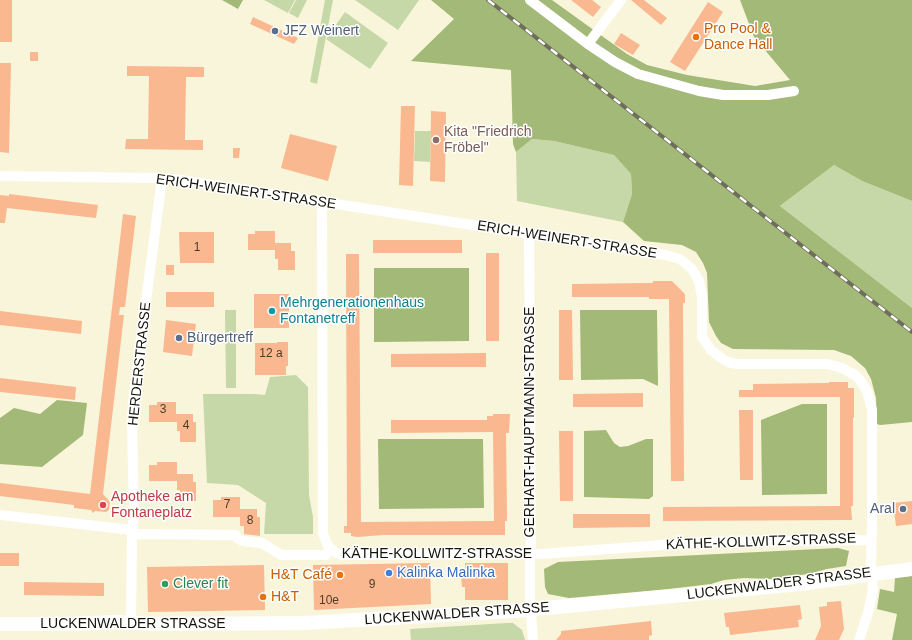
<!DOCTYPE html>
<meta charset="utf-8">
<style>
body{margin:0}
canvas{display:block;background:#f9f5da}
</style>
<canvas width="912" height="640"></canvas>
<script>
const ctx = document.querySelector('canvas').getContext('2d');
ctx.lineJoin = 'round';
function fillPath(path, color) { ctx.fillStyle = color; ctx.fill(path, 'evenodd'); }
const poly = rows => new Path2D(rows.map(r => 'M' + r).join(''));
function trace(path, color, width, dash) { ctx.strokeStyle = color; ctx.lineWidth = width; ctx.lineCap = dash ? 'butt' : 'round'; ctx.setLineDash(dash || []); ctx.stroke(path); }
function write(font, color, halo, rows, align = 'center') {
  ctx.font = font + ' Arial,sans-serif'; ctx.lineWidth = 3; ctx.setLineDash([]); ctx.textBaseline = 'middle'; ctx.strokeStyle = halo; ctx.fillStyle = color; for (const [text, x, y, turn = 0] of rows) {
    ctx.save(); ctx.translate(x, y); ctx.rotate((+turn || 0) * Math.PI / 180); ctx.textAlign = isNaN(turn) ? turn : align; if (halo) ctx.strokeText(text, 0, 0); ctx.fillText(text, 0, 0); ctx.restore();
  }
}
fillPath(poly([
 [264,0,295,0,288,13],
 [296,0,307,0,298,18,289,13],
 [325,0,333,0,317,84,310,82],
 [355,0,419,0,398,30],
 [345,12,388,43,370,69,326,39],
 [415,131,431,131,430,162,414,161],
 [532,139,554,141,614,155,631,174,632,194,623,222,517,201,516,152],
 [834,165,862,181,912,201,912,308,780,206],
 [225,310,236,310,236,388,226,388],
 [296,375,308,387,309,495,313,517,313,534,264,534,266,503,238,485,207,483,203,394,255,394,265,395,270,377],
 [507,623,513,623,522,630,525,640,411,640,410,629]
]), '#c7d8a8');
fillPath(poly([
 [222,0,243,0,238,9],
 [431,0,552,0,627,54,647,65,687,75,755,86,790,80,754,37,740,0,912,0,912,201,862,181,834,165,780,206,912,308,912,422,880,425,877,424,876,398,871,379,865,368,851,356,834,350,733,349,721,343,716,336,709,322,707,273,703,263,696,252,682,245,644,241,623,222,632,194,631,174,614,155,554,141,532,139,516,152,513,144,511,70,411,61,454,19],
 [374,268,469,268,469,341,374,342],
 [580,310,657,310,658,386,643,379,581,380],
 [57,400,87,403,83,435,42,467,0,464,0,418,14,408,40,414],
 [802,404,827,404,827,494,762,495,761,420],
 [606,430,614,443,620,447,628,446,646,439,653,439,653,496,649,499,584,497,584,431],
 [378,439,483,439,484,508,379,509],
 [838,548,849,551,846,566,827,569,808,574,771,579,744,578,724,580,711,584,669,589,581,597,569,598,548,594,545,587,544,569,558,562],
 [912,576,912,640,892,640,897,614,877,609,880,589,894,592,895,577]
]), '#a3b977');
fillPath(poly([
 [0,0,12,0,12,42,0,42],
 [571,0,592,0,601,7,593,17],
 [631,0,644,0,667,18,661,25],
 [708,2,723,12,685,71,670,62],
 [253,17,298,38,294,44,250,24],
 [621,33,640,45,633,55,614,44],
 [30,52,38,52,38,61,30,61],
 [0,63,11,63,9,153,0,152],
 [127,66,204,67,204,77,186,77,185,140,203,140,203,150,125,149,126,139,148,139,149,76,127,76],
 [401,106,415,106,413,186,399,185],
 [431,111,446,112,445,182,430,181],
 [290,134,337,146,328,181,281,168],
 [233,148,240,148,239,158,233,158],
 [9,194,98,205,96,218,7,208,5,223,0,223,0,195,9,196],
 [123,214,136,216,125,307,120,307,119,315,124,315,103,494,110,502,109,510,106,512,95,511,93,513,91,510,74,508,74,505,0,496,0,483,90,494],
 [255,231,275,231,275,243,291,243,291,251,295,251,295,270,278,270,278,259,275,259,275,250,248,250,248,234,255,234],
 [179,232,214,232,214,263,180,263],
 [373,240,462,240,462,253,373,253],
 [486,253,499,253,499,341,486,341],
 [346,254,359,254,361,522,494,521,493,432,391,433,391,420,487,420,487,416,493,416,493,414,510,414,509,433,506,433,507,514,507,521,505,521,505,535,384,535,357,537,351,536,351,533,344,533,344,526,347,526],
 [166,265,174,265,174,275,166,275],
 [653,281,672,281,685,294,685,303,683,303,684,481,671,481,669,299,649,299,649,297,572,297,572,284,648,283,653,283],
 [166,292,214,292,214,307,166,307],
 [254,294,289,294,289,328,254,328],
 [559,310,572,310,573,380,559,380],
 [0,311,82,321,81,334,0,325],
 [166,320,196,324,192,356,163,352],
 [277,342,288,342,288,366,286,366,286,375,255,375,255,343,277,343],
 [486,353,486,367,391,367,391,354],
 [0,378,76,387,75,400,0,392],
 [829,382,848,382,848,388,854,388,854,418,853,418,853,506,851,506,852,520,663,521,663,507,840,506,840,397,739,397,739,390,753,390,753,384,829,383],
 [643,393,643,407,573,407,573,394],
 [157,402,176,402,176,414,193,414,193,422,196,422,196,442,180,442,180,431,177,431,177,422,149,422,149,405,157,405],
 [739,410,753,410,753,480,740,480],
 [559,431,573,431,573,501,560,501],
 [157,462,177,462,177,474,193,474,193,482,196,482,196,501,180,501,180,490,177,490,177,481,149,481,149,465,157,465],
 [221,497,240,497,240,509,257,509,257,517,260,517,260,536,244,534,244,526,240,526,240,517,213,517,213,500,221,500],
 [912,501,912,524,896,526,893,503],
 [573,514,650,514,650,527,573,528],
 [0,553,19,553,19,566,0,566],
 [430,563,431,604,314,610,313,565],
 [465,563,508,563,508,600,465,600,465,587,462,587,461,577,465,577],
 [264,565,265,610,148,612,147,567],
 [24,582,104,583,104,596,24,595],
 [841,601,844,629,839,640,815,640,821,626,819,607,827,606,827,602],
 [800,605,802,619,798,620,799,627,730,635,729,627,726,627,724,613],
 [651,621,652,635,649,636,649,640,556,640,561,634,561,631]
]), '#f9b88f');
trace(poly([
 [530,0,588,44,615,62,638,74,699,91,723,95,768,95,794,91],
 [588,44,621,0],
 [0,176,162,178,181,180,666,255,680,259,692,269,699,281,702,296,702,337,711,350,721,358,728,362,737,364,828,364,842,368,855,375,860,380,867,391,872,410,872,526,871,562,873,590,868,613,859,640],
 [322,202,323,534,328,546,336,553,342,555,541,554,703,542,871,540],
 [529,234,531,541,530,554,530,600,533,640],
 [0,515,132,530],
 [132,534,236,535,237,538,243,541,262,543,281,555,326,555,330,549],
 [131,622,132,534,134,514,132,423,133,402,162,178]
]), '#fff', 10);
trace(poly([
 [0,624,73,624,117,622,154,624,304,623,514,611,800,584,912,569]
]), '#fff', 14);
const rail = poly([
 [488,0,912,332]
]);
trace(rail, '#6f6d5c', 4);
trace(rail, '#fff', 2.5, [8]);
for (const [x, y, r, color] of [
 [275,31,4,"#5c6f8a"],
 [696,37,4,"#e8710a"],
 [436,140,4,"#8d6e63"],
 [272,311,4,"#0f9aa8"],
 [179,338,4,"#5c6f8a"],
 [103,505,4,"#e0444e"],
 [903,509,4,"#5c6f8a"],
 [389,573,4,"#3f7fe0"],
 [340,575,4,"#e8710a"],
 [165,584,4,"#2e9e5b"],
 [263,597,4,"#e8710a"]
]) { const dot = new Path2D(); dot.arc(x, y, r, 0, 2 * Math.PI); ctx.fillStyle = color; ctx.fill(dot); trace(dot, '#fff', 1.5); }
write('12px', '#4d3c2a', null, [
 ["1",197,248],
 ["12 a",271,354],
 ["3",163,410],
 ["4",186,426],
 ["7",227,505],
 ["8",250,521],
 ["9",372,585],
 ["10e",329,601]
]);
write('14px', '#c56008', '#fff', [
 ["Pro Pool &",704,29],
 ["Dance Hall",704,45],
 ["H&T Café",332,575,"right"],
 ["H&T",271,597]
], 'left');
write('14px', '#4e5e75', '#fff', [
 ["JFZ Weinert",283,31],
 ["Bürgertreff",187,338],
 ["Aral",895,509,"right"]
], 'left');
write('14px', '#785e54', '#fff', [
 ["Kita \"Friedrich",444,132],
 ["Fröbel\"",444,148]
], 'left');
write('14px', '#141309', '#fff', [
 ["ERICH-WEINERT-STRASSE",246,192,8],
 ["ERICH-WEINERT-STRASSE",567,240,9],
 ["HERDERSTRASSE",140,364,-84],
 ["GERHART-HAUPTMANN-STRASSE",530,422,-90],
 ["KÄTHE-KOLLWITZ-STRASSE",761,542,-2],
 ["KÄTHE-KOLLWITZ-STRASSE",437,554],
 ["LUCKENWALDER STRASSE",779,584,-7],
 ["LUCKENWALDER STRASSE",457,614,-4],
 ["LUCKENWALDER STRASSE",133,624]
]);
write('14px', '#0d838f', '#fff', [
 ["Mehrgenerationenhaus",280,303],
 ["Fontanetreff",280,319]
], 'left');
write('14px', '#be3a42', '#fff', [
 ["Apotheke am",111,497],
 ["Fontaneplatz",111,513]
], 'left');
write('14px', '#366cbe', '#fff', [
 ["Kalinka Malinka",397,573]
], 'left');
write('14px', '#27864d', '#fff', [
 ["Clever fit",173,584]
], 'left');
</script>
